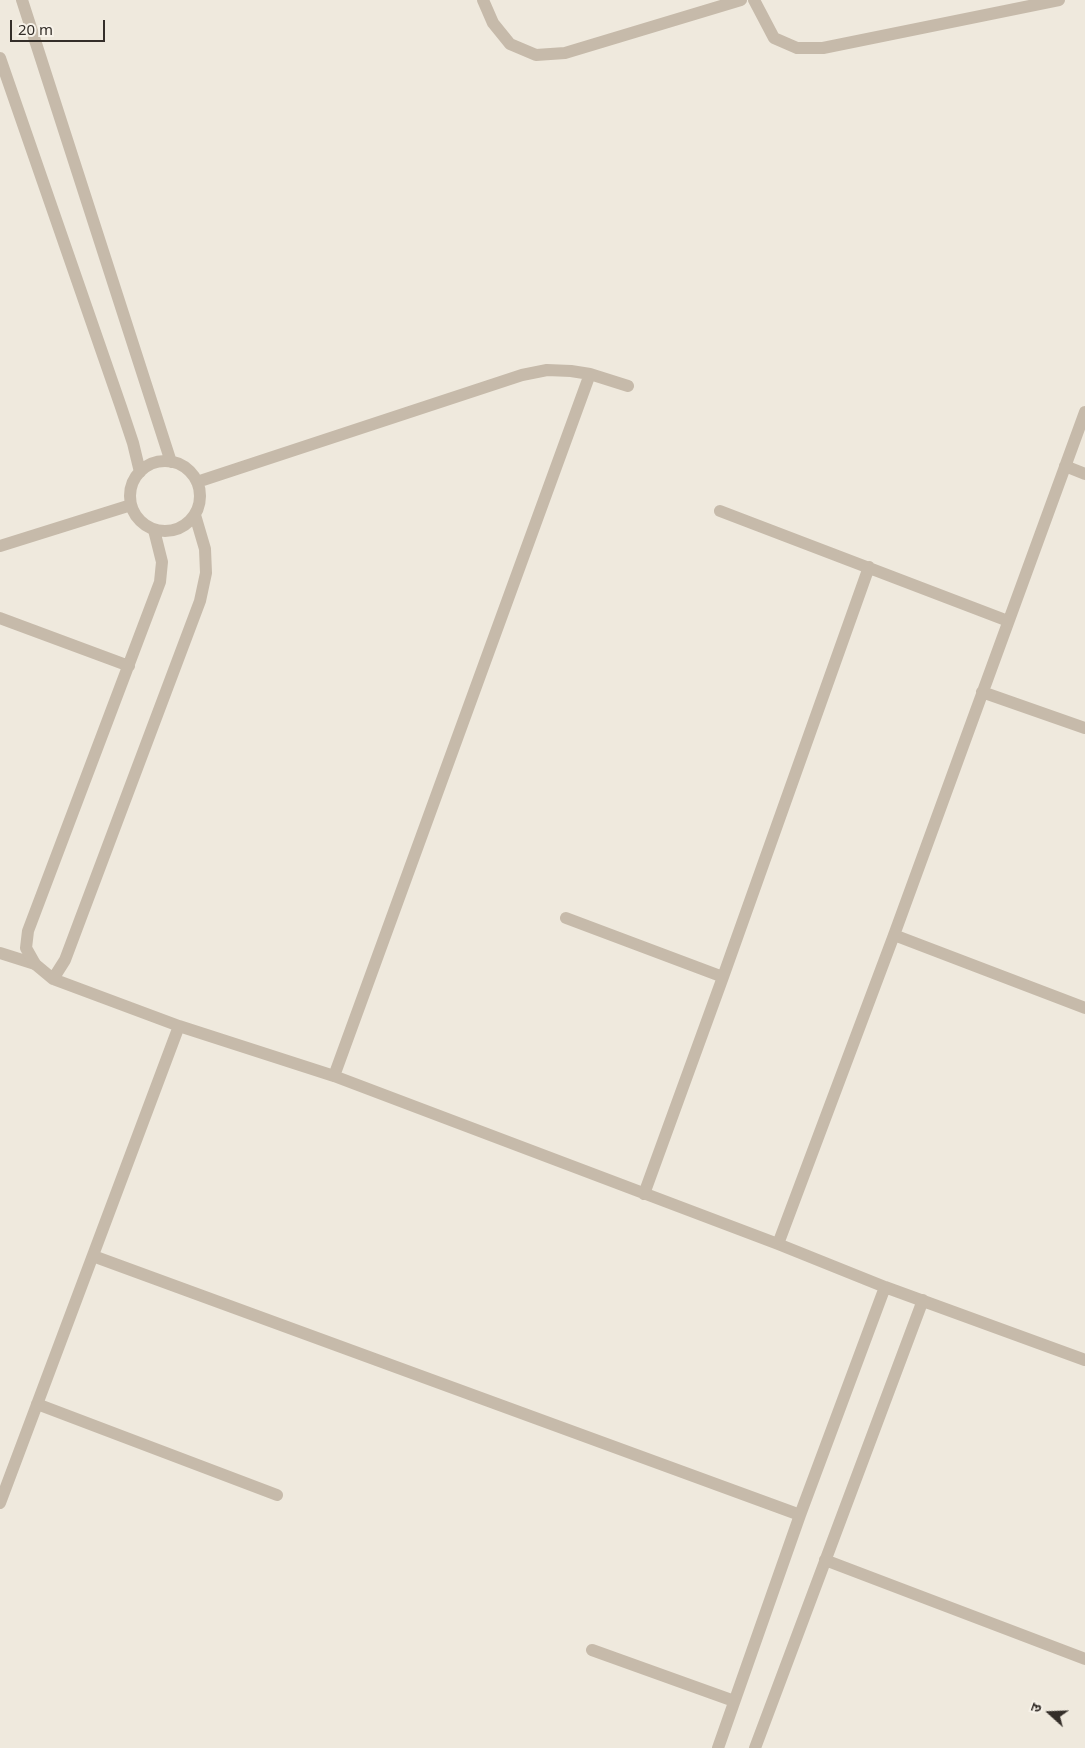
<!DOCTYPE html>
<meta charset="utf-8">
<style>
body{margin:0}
#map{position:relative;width:1085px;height:1748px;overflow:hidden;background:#efe9dd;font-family:"Noto Sans","Noto Sans Devanagari",sans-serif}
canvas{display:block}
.north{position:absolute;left:1025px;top:1688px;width:50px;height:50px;-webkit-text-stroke:4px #f7f2e9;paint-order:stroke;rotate:290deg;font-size:14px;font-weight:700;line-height:20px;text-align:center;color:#342e29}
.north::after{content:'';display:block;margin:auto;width:18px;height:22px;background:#342e29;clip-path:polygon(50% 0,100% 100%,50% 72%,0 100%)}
.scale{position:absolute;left:10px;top:20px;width:95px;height:22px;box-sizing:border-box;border:2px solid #342e29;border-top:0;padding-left:6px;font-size:15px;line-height:18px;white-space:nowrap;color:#342e29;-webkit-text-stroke:4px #f7f2e9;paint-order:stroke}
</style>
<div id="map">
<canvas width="1085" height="1748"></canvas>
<div class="north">उ</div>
<div class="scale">20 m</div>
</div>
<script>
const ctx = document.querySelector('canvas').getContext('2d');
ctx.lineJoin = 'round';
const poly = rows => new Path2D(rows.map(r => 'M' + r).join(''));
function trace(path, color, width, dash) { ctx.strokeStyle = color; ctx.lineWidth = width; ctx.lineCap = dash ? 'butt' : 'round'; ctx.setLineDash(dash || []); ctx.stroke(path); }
trace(poly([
 [483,0,493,23,510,44,536,55,565,53,741,0],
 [754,0,774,38,797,48,823,48,1059,0],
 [0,953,35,964]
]), '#c6baaa', 12);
trace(poly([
 [22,0,171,462],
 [0,58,121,407,133,443,140,472],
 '130 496a35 35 0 1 1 70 0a35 35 0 1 1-70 0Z',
 [1065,466,1085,474],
 [197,482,522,375,547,370,571,371,590,374,628,386],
 [720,511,1008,621],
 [154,530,162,562,160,582,28,931,26,948,35,964,53,979,179,1026,334,1076,778,1244,885,1287,1085,1360],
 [0,546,131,505],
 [0,618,129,666],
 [982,692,1085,728],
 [566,918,723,977],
 [894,935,1085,1008],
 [53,979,65,960,80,920,200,601,206,573,205,549,195,515],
 [334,1076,590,374],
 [644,1194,723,977,869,567],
 [778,1244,894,935,1085,412],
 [93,1256,800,1515],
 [37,1404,277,1495],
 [0,1503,179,1026],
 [825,1560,1085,1659],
 [592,1650,734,1701],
 [718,1748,800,1515,885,1287],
 [755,1748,923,1300]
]), '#c6baaa', 12);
</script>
